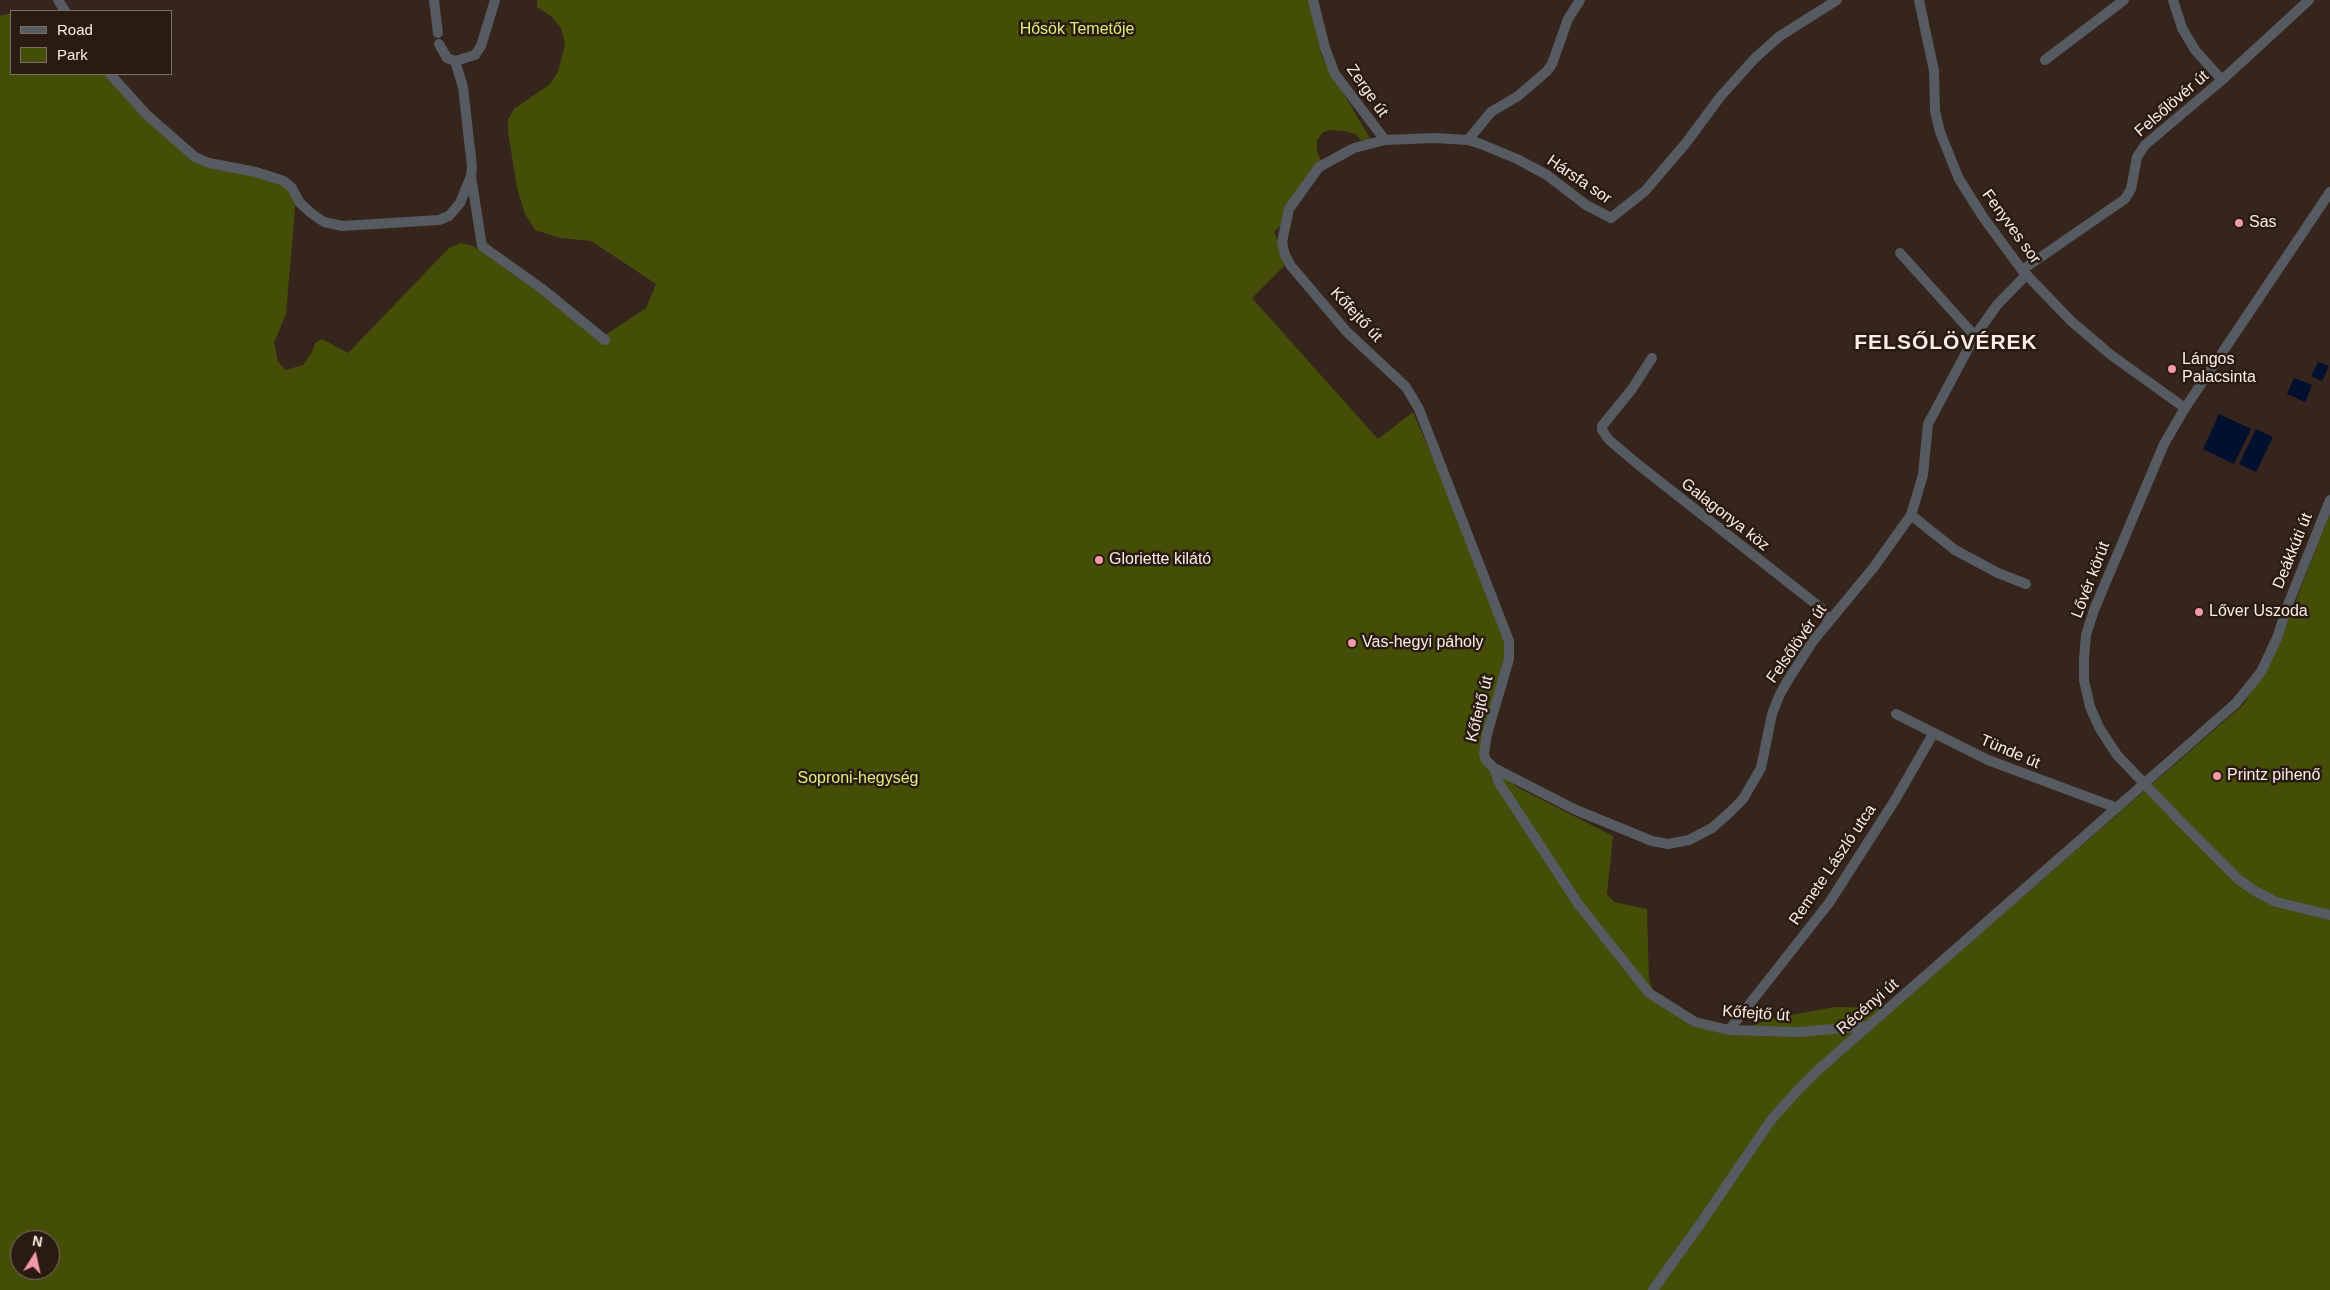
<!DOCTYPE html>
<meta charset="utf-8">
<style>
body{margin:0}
#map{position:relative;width:2330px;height:1290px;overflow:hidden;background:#35251c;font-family:Arial,sans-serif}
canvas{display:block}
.legend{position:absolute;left:10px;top:10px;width:162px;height:65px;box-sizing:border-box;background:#2a1b12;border:1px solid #7c6f67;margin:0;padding:6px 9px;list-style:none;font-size:15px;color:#f8eee7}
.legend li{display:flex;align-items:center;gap:10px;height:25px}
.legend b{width:25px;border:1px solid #7c6f67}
.north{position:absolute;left:10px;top:1230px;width:50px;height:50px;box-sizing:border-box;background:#2a1b12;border:1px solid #7c6f67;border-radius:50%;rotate:10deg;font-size:14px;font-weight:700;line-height:20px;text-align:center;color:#f8eee7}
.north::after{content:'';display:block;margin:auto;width:18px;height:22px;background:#f39aa9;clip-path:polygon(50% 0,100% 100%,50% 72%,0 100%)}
</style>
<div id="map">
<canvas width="2330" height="1290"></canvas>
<ul class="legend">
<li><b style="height:6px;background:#565a61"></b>Road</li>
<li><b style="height:14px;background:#444e07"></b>Park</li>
</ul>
<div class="north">N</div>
</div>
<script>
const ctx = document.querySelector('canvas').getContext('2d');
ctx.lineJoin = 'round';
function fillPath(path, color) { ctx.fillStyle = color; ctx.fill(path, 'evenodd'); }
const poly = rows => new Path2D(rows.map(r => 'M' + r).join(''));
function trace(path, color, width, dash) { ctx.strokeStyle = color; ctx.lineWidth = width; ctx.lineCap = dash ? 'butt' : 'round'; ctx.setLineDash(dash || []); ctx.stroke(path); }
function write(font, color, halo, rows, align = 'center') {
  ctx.font = font + ' Arial,sans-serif'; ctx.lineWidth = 5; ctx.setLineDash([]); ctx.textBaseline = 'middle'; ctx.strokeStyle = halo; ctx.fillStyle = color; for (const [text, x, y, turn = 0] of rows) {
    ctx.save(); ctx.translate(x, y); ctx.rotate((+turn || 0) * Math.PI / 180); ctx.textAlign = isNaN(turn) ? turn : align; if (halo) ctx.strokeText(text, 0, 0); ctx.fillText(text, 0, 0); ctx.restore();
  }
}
fillPath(poly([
 [537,0,1309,0,1322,57,1371,140,1362,142,1356,134,1344,131,1332,130,1323,132,1317,140,1317,152,1322,163,1286,220,1274,232,1287,263,1252,298,1378,439,1413,412,1508,632,1509,659,1486,760,1517,787,1613,836,1607,894,1614,902,1647,909,1649,979,1658,1004,1729,1033,1774,1018,1835,1007,1895,1008,2244,704,2280,641,2330,513,2330,1290,0,1290,0,16,11,13,11,74,109,74,200,160,289,184,296,197,286,314,274,343,278,361,285,370,303,365,312,352,315,343,322,339,348,353,449,248,461,243,473,246,538,289,599,339,646,308,656,284,591,241,560,238,535,230,525,214,517,188,508,132,508,120,514,109,550,84,558,72,565,44,561,28,551,16,537,7],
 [20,1240,50,1240,50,1270,20,1270]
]), '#444e07');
fillPath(poly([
 [2318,362,2329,366,2322,381,2311,376],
 [2294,378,2312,385,2305,402,2287,394],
 [2219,414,2251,429,2234,464,2203,449],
 [2256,429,2273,437,2256,472,2239,464]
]), '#00102e');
trace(poly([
 [58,0,65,11],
 [434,0,438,33],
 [1313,0,1325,48,1335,74,1385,140],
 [1837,0,1780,36,1755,58,1720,97,1686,143,1645,191,1611,218,1586,205,1547,175,1517,159,1481,144,1468,140,1434,138,1385,140,1354,148,1319,167,1289,209,1282,242,1285,255,1291,266,1347,332,1406,387,1419,409,1509,641,1509,659,1487,734,1484,754,1486,760,1494,768,1499,783,1579,905,1649,993,1695,1022,1729,1030,1798,1032,1868,1026],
 [1919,0,1934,71,1935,111,1940,132,1959,179,1983,217,2022,270,2071,321,2111,355,2185,408],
 [2173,0,2182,28,2195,50,2222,80],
 [2045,60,2124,0],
 [455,61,475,55,481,46,495,0],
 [110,74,147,115,195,157,209,163,256,172,284,181,292,188,300,203,311,213,324,222,342,226,439,220,449,216,460,203,471,176,472,167,463,87,455,61,447,58,439,44],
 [1468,140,1491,112,1518,96,1547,71,1552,64,1568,19,1580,0],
 [471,176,482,246,541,288,605,340],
 [2330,192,2185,408,2164,444,2094,610,2086,635,2084,659,2084,680,2090,707,2100,729,2117,755,2180,821,2238,879,2255,891,2276,902,2330,915],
 [1900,253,1975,336],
 [2022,270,2125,199,2131,189,2137,157,2145,145,2222,80,2309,0],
 [1652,358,1632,389,1602,426,1602,430,1609,440,1640,466,1821,608,1829,621],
 [1911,515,1955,550,1998,573,2026,584],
 [1896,714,1988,760,2117,808],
 [1494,768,1576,810,1652,841,1668,844,1689,840,1712,828,1728,814,1743,799,1761,768,1772,714,1780,694,1788,680,1813,641,1874,567,1911,515,1923,475,1928,424,1975,336,1997,305,2026,275],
 [1729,1030,1829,903,1895,800,1933,734],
 [1653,1290,1703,1220,1771,1120,1797,1091,1818,1070,2236,703,2261,672,2277,638,2289,602,2330,500]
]), '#565a61', 10);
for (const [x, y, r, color] of [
 [2239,223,5,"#f39aa9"],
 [2172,369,5,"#f39aa9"],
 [1099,560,5,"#f39aa9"],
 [2199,612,5,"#f39aa9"],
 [1352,643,5,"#f39aa9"],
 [2217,776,5,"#f39aa9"]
]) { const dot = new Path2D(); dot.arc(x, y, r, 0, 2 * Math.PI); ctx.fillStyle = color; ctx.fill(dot); trace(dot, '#2a1b12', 2); }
write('16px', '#dcf07c', '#2a1b12', [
 ["Hősök Temetője",1077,30],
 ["Soproni-hegység",858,779]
]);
write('16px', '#f8eee7', '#2a1b12', [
 ["Zerge út",1367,91,55],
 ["Felsőlövér út",2172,104,-41],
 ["Hársfa sor",1579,180,34],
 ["Fenyves sor",2011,227,54],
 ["Kőfejtő út",1356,315,47],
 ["Galagonya köz",1725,515,38],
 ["Deákkúti út",2293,551,-68],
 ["Lővér körút",2091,580,-69],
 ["Felsőlövér út",1797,644,-55],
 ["Kőfejtő út",1480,709,-76],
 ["Tünde út",2010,752,23],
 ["Remete László utca",1833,865,-56],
 ["Récényi út",1868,1007,-41],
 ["Kőfejtő út",1756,1014,4]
]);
write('16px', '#f8eee7', '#2a1b12', [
 ["Sas",2249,223],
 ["Lángos",2182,360],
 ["Palacsinta",2182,378],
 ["Gloriette kilátó",1109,560],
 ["Lőver Uszoda",2209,612],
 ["Vas-hegyi páholy",1362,643],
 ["Printz pihenő",2227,776]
], 'left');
ctx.letterSpacing = '1px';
write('bold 21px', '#f8eee7', '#2a1b12', [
 ["FELSŐLÖVÉREK",1946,343]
]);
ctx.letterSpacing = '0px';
</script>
